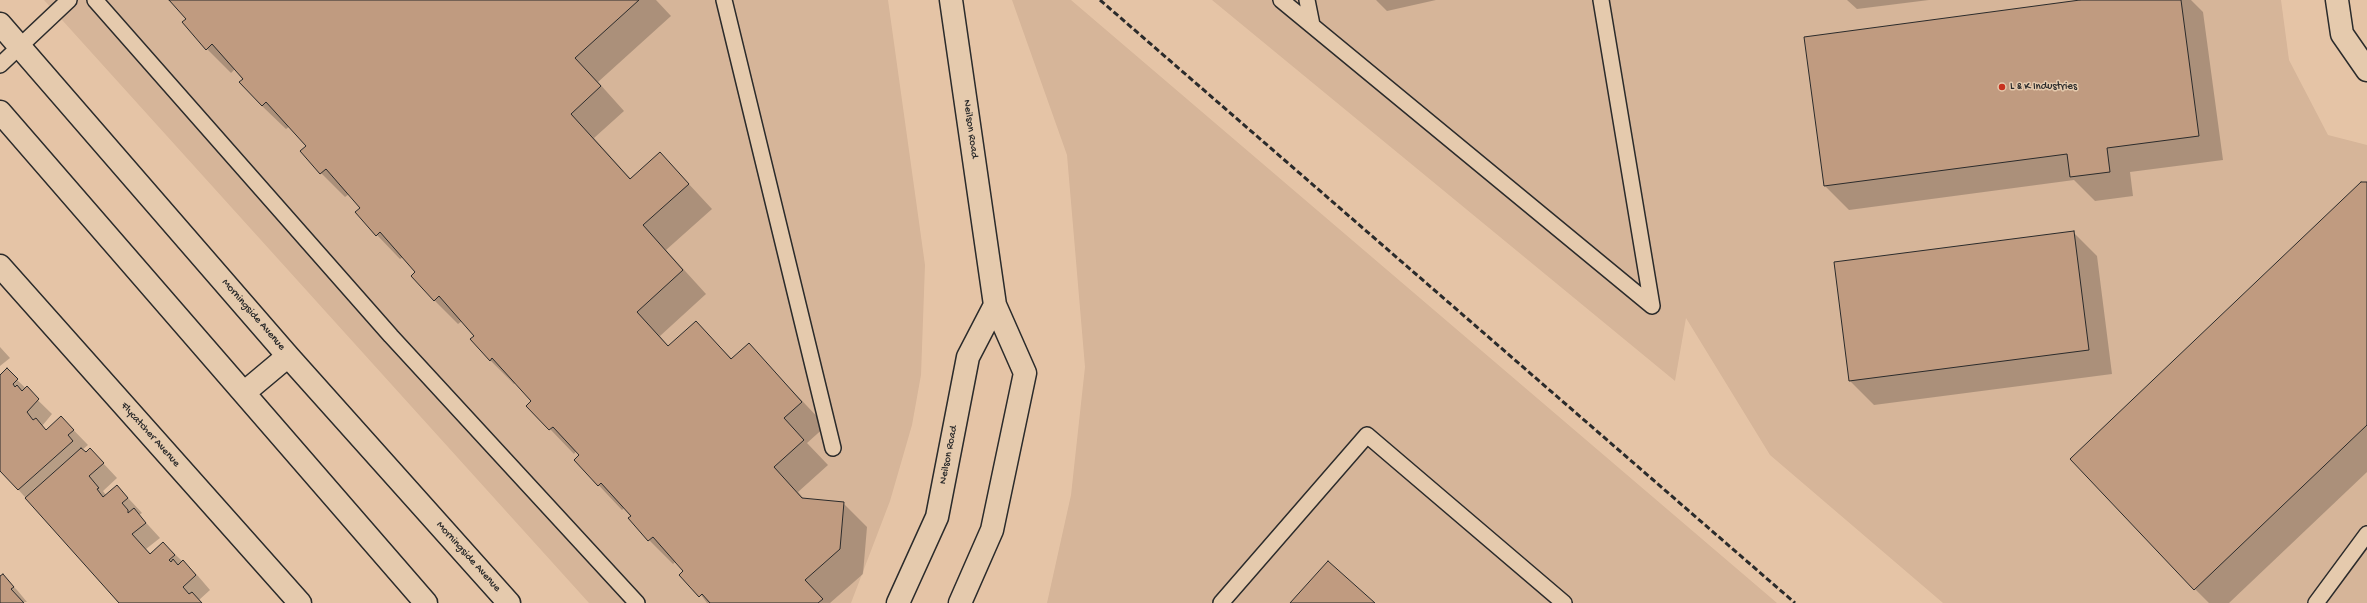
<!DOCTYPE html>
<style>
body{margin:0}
canvas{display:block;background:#e5c4a6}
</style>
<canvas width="2367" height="603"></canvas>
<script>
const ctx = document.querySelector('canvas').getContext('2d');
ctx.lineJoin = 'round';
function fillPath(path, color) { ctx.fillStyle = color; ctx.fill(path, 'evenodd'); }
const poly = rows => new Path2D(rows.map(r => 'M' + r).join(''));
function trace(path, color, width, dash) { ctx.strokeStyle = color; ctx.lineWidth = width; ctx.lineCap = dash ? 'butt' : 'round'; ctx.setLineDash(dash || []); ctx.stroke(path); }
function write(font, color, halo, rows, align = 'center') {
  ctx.font = font + ' "Gochi Hand",sans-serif'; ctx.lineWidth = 3; ctx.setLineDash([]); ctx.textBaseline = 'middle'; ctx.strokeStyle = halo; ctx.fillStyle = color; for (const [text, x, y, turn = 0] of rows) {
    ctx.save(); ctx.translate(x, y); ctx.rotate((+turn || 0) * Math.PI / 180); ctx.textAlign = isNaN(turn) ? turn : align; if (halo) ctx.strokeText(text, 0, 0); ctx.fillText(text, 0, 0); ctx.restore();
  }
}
fillPath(poly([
 [44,0,888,0,925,265,921,375,912,425,890,501,851,603,589,603],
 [1012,0,1071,0,1777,603,1047,603,1071,495,1085,367,1067,155],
 [1212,0,2281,0,2289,60,2328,135,2367,145,2367,603,1943,603,1770,455,1686,318,1675,381]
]), '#d6b599');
fillPath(poly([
 [171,0,656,0,671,16,598,82,624,111,594,138,631,179,660,153,712,209,666,250,706,294,660,336,669,347,696,322,733,360,749,345,826,426,807,443,828,465,798,492,804,499,843,503,867,527,863,574,830,603,707,603,676,561,673,564,649,540,625,507,622,510,575,460,580,455,576,451,574,454,528,406,533,401,516,383,514,384,490,360,476,336,462,321,458,324,434,300,416,272,403,257,400,259,377,235,361,208,349,194,345,197,321,173,307,146,290,126,286,129,262,106,235,69,231,73,207,49,188,19],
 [1376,0,1436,0,1387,11],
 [1847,0,1929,0,1857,9],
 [2090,0,2191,0,2203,12,2223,160,2130,172,2133,196,2095,201,2074,180,1849,210,1825,186],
 [2367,183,2367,472,2229,603,2209,603,2195,589],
 [2073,232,2097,256,2112,374,1874,405,1850,381],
 [0,347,10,358,0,366],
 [7,370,52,414,42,426,47,431,61,417,88,445,82,450,86,454,90,449,117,478,103,491,106,495,117,486,142,513,139,515,160,538,146,549,151,554,163,543,198,576,210,590,199,600,202,603,119,603,0,469,0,376],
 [3,576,17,590,27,602,0,603,0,577]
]), '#0003');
const building = poly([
 [169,0,639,0,575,58,601,86,571,114,630,179,660,152,689,184,643,225,683,270,637,312,668,346,696,321,731,359,749,343,802,402,784,418,804,440,774,467,802,498,844,502,840,549,805,580,823,599,818,603,710,603,702,594,699,597,679,575,683,571,653,537,648,541,628,518,631,516,601,483,598,486,574,460,579,455,553,427,549,430,526,406,531,401,492,358,490,361,470,339,474,336,439,296,434,301,411,276,415,272,380,232,376,236,355,212,360,208,326,169,320,174,300,151,306,146,266,102,262,106,239,82,243,79,212,44,206,50,182,22,186,19,169,0],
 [2080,0,2181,0,2199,136,2107,148,2110,172,2070,177,2067,154,1824,186,1804,37,2080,0],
 [2361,182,2367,182,2367,425,2194,590,2070,459,2361,182],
 [2074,231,2089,350,1849,381,1834,262,2074,231],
 [7,368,18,379,13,384,15,387,17,385,22,391,27,386,39,399,27,412,33,420,36,418,46,430,61,416,74,430,68,435,73,441,18,490,0,471,0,375,7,368],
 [81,448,86,452,90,448,104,463,89,476,99,488,97,489,103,497,117,485,128,498,122,503,128,510,128,513,134,508,146,523,132,534,150,554,163,542,175,555,169,560,171,562,173,559,178,565,183,560,196,575,183,587,189,594,192,592,202,603,119,603,25,498,81,448],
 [1328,561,1375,603,1290,603,1328,561],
 [3,574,14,587,11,589,24,603,0,603,0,576,3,574]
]);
fillPath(building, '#c09b80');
trace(building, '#2b2b2b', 1);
const lane = poly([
 [95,0,391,336,637,603],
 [724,0,833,448],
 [1281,0,1652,306,1601,0],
 [1307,0,1312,25],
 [0,65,69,0],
 [1221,603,1367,435,1564,603],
 [2316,603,2367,534]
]);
const street = poly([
 [0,266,300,603]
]);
const secondary = poly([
 [951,0,995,305,1025,373,992,530,960,603],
 [2337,0,2342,34,2367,70],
 [0,24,288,356,509,603],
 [0,112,426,603],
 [245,392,288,356],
 [898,603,937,517,968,357,995,305]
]);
trace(lane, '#2b2b2b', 18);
trace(street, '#2b2b2b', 25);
trace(secondary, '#2b2b2b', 25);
trace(lane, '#e5caad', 15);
trace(street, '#e5caad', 22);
trace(secondary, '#e5caad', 22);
trace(poly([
 [1100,0,1795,603]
]), '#2b2b2b', 3, [6, 3]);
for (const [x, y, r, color] of [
 [2002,87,4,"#c8321e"]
]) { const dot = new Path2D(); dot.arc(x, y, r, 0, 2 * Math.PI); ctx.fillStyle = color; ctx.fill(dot); trace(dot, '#e5caad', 1.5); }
write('11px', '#2b2b2b', '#e5caad', [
 ["L & K Industries",2010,87]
], 'left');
write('11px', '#2b2b2b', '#e5caad', [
 ["Neilson Road",970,129,82],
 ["Morningside Avenue",253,315,49],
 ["Flycatcher Avenue",150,435,48],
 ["Neilson Road",949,455,-79],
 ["Morningside Avenue",468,557,48]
]);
</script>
